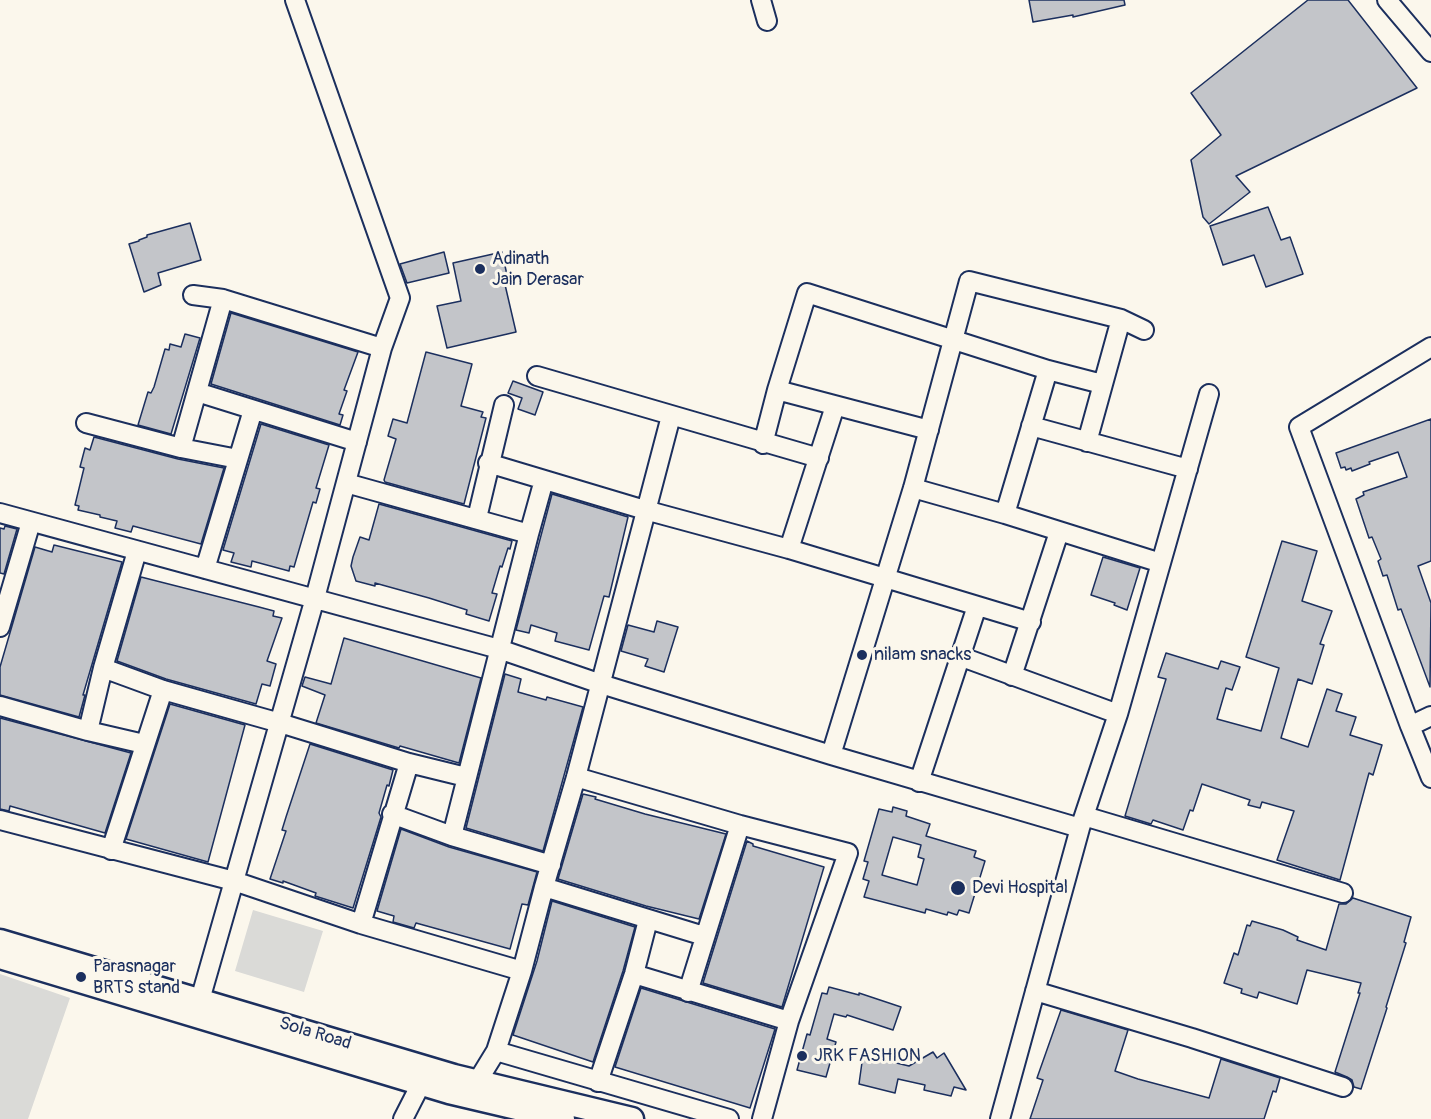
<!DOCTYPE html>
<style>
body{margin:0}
canvas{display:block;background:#fbf7ec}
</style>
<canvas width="1431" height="1119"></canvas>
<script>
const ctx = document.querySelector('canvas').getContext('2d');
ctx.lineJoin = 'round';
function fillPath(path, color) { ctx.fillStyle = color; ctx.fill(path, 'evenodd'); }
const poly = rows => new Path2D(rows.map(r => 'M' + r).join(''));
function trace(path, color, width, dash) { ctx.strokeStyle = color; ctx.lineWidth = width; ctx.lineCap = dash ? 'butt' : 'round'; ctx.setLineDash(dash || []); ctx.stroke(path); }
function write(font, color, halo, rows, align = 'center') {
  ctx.font = font + ' Pangolin,sans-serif'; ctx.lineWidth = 6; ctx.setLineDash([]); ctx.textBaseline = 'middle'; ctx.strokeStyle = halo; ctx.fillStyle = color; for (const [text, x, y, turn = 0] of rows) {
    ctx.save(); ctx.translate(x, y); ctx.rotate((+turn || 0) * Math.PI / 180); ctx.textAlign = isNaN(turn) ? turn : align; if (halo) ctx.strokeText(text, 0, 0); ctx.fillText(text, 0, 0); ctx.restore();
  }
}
fillPath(poly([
 [253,910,323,931,304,992,235,971],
 [0,974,70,998,28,1119,0,1119]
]), '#dadad7');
const building = poly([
 [1029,0,1124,0,1125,5,1073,17,1073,15,1033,22,1029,0],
 [1308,0,1348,0,1417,88,1236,176,1250,192,1209,224,1203,217,1191,160,1221,135,1191,93,1308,0],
 [1268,207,1281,240,1290,237,1303,274,1266,287,1254,255,1223,265,1210,226,1268,207],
 [190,223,201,260,158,273,161,285,144,292,129,244,139,241,139,240,147,237,147,235,190,223],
 [444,252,449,273,407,283,400,264,444,252],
 [502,252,507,275,503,276,516,332,447,348,437,306,461,301,453,263,502,252],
 [231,313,358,352,344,390,347,391,339,414,343,415,340,425,211,384,231,313],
 [185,334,200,338,171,434,138,425,148,392,151,393,154,387,165,349,169,350,170,344,181,347,185,334],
 [426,352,472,364,461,406,483,412,481,417,486,418,464,504,385,482,384,480,396,439,388,436,393,419,407,423,426,352],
 [513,381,543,392,535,415,518,409,522,398,508,393,513,381],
 [1431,419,1431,561,1418,566,1431,603,1430,687,1401,609,1398,610,1387,575,1383,576,1378,561,1381,559,1372,537,1369,538,1356,499,1364,495,1363,492,1407,477,1398,452,1369,462,1370,464,1352,471,1351,468,1346,470,1345,467,1341,468,1336,453,1431,419],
 [261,424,329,445,316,488,320,489,316,503,313,502,294,567,290,566,289,571,252,561,251,567,231,562,234,553,223,550,261,424],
 [94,437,178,459,224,468,201,544,133,526,131,532,115,528,117,521,100,517,100,515,78,510,79,506,75,505,84,468,80,467,85,448,90,450,94,437],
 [552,494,628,517,609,597,604,596,589,650,555,641,557,633,531,625,529,633,516,630,552,494],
 [379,504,512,541,510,549,508,548,502,567,500,566,492,593,497,594,489,621,466,614,467,610,429,598,375,583,375,586,356,581,351,566,353,557,360,537,369,540,379,504],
 [5,526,17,529,4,574,0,573,0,528,4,529,5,526],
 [1282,541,1317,551,1302,601,1332,611,1320,644,1324,645,1312,684,1298,679,1281,738,1308,747,1327,689,1342,694,1336,711,1356,717,1350,735,1382,745,1373,775,1369,773,1340,880,1277,860,1294,811,1262,802,1260,808,1248,805,1250,800,1202,784,1193,811,1190,810,1183,830,1153,820,1151,824,1125,816,1166,679,1158,677,1166,653,1218,669,1221,661,1240,667,1232,690,1226,688,1217,719,1261,731,1279,668,1246,657,1282,541],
 [54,545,122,562,83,695,85,695,79,717,0,695,0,667,35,547,52,552,54,545],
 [1103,557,1140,568,1127,610,1114,605,1115,603,1091,595,1103,557],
 [141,577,259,607,274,611,273,616,282,618,267,661,276,664,270,686,262,684,256,704,166,679,117,661,141,577],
 [657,621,678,627,664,672,645,666,648,659,621,651,628,625,654,632,657,621],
 [344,638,481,678,459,763,400,746,399,748,316,723,325,695,302,686,305,677,331,684,344,638],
 [505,674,521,679,518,692,546,700,547,697,583,707,543,851,466,828,505,674],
 [170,704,245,725,208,862,126,839,170,704],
 [0,718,131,753,105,833,10,806,9,811,0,809,0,718],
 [310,744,393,770,389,786,387,785,379,813,381,817,353,908,315,896,316,893,283,881,283,883,270,879,286,831,282,830,286,817,310,744],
 [583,794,596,797,595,799,645,814,726,834,699,919,646,906,558,879,583,794],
 [893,807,907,811,906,816,930,824,926,836,976,851,974,857,985,861,969,913,959,910,957,915,948,912,947,915,926,909,925,913,864,897,869,881,863,879,868,862,864,861,879,809,892,812,893,807],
 [893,837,921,845,918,857,924,859,917,885,882,875,893,837],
 [401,829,449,847,537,872,528,905,522,904,510,949,416,923,414,928,393,922,394,916,377,911,401,829],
 [747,841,753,844,753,846,824,867,782,1007,703,983,747,841],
 [1353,898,1411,917,1404,942,1406,943,1386,1007,1387,1008,1361,1089,1354,1087,1352,1080,1347,1077,1335,1072,1360,993,1358,993,1361,983,1307,970,1297,1004,1259,992,1257,998,1241,993,1242,989,1224,983,1234,953,1238,955,1247,925,1250,926,1252,921,1283,930,1298,937,1297,940,1326,950,1339,904,1346,904,1353,898],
 [552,901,635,927,623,971,593,1062,513,1035,537,961,552,901],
 [829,987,859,995,859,993,901,1007,893,1030,847,1015,846,1017,834,1014,827,1039,836,1042,826,1077,797,1070,807,1034,810,1035,822,993,827,994,829,987],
 [641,988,775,1029,750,1108,615,1067,641,988],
 [1061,1010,1128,1030,1115,1071,1138,1079,1209,1098,1221,1059,1280,1078,1276,1092,1273,1091,1264,1119,1030,1119,1043,1080,1037,1078,1061,1010],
 [933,1052,937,1058,944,1053,966,1090,954,1087,951,1096,924,1090,925,1085,898,1079,895,1093,859,1084,863,1055,909,1066,933,1052]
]);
fillPath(building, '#c3c5c9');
trace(building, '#1b2f5e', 1.5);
const minor = poly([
 [761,0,767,21],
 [1387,0,1431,52],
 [193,295,223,299,382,348],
 [1431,347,1299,427,1410,726,1431,778],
 [537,376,819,458],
 [777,390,929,430],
 [197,392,357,442],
 [86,423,181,448,238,459],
 [1031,426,1188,469],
 [1087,442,1121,319],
 [763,444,777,390,807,293,1048,370,1102,384],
 [181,448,223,299],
 [488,463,645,510,789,549,1031,622],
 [346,483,529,534],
 [913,488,1005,514,1161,563],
 [0,513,499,649,601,684,831,755,1080,828],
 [1005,514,1048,370],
 [477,518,504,405],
 [789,549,835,406],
 [205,569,253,410],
 [0,627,31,522],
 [962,657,1118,714],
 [103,668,163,690,280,723,409,763,466,777],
 [1012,676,1059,532],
 [0,706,88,731,144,744],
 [1410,726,1431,716],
 [88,731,103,668,137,551],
 [831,755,913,488,969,281,1121,319,1144,330],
 [576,777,740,825,848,853,789,1021,762,1119],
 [919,782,977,606],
 [392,814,452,836,551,865],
 [1084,816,1343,893],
 [0,820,234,881,361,924,522,971],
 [452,836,529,534,544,480],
 [111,850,163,690],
 [544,887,704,936],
 [361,924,409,763],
 [634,974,789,1021],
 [1035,991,1192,1038,1343,1087],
 [688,992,740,825],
 [200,1000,315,598,382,348,400,298,295,0],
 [496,1051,729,1119],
 [477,1082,496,1051,522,971,544,887,576,777,671,416],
 [598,1082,634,974,648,920],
 [403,1119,427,1072],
 [1000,1119,1080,828,1118,714,1209,394]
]);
const major = poly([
 [0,941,454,1076,632,1119],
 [0,957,449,1092,563,1119]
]);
trace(minor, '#1b2f5e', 22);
trace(major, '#1b2f5e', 27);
trace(minor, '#fbf7ec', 18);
trace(major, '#fbf7ec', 22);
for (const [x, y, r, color] of [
 [480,269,6,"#1b2f5e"],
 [862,655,6,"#1b2f5e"],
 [958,888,8,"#1b2f5e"],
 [81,977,6,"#1b2f5e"],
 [802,1056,6,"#1b2f5e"]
]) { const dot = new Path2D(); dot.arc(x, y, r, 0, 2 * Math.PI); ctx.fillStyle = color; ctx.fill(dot); trace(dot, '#fbf7ec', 2); }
write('18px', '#1b2f5e', '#fbf7ec', [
 ["Adinath",492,259],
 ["Jain Derasar",492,280],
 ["nilam snacks",874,655],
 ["Devi Hospital",972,888],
 ["Parasnagar",93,967],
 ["BRTS stand",93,988],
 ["JRK FASHION",814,1056]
], 'left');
write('18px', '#1b2f5e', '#fbf7ec', [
 ["Sola Road",315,1034,17]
]);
</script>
